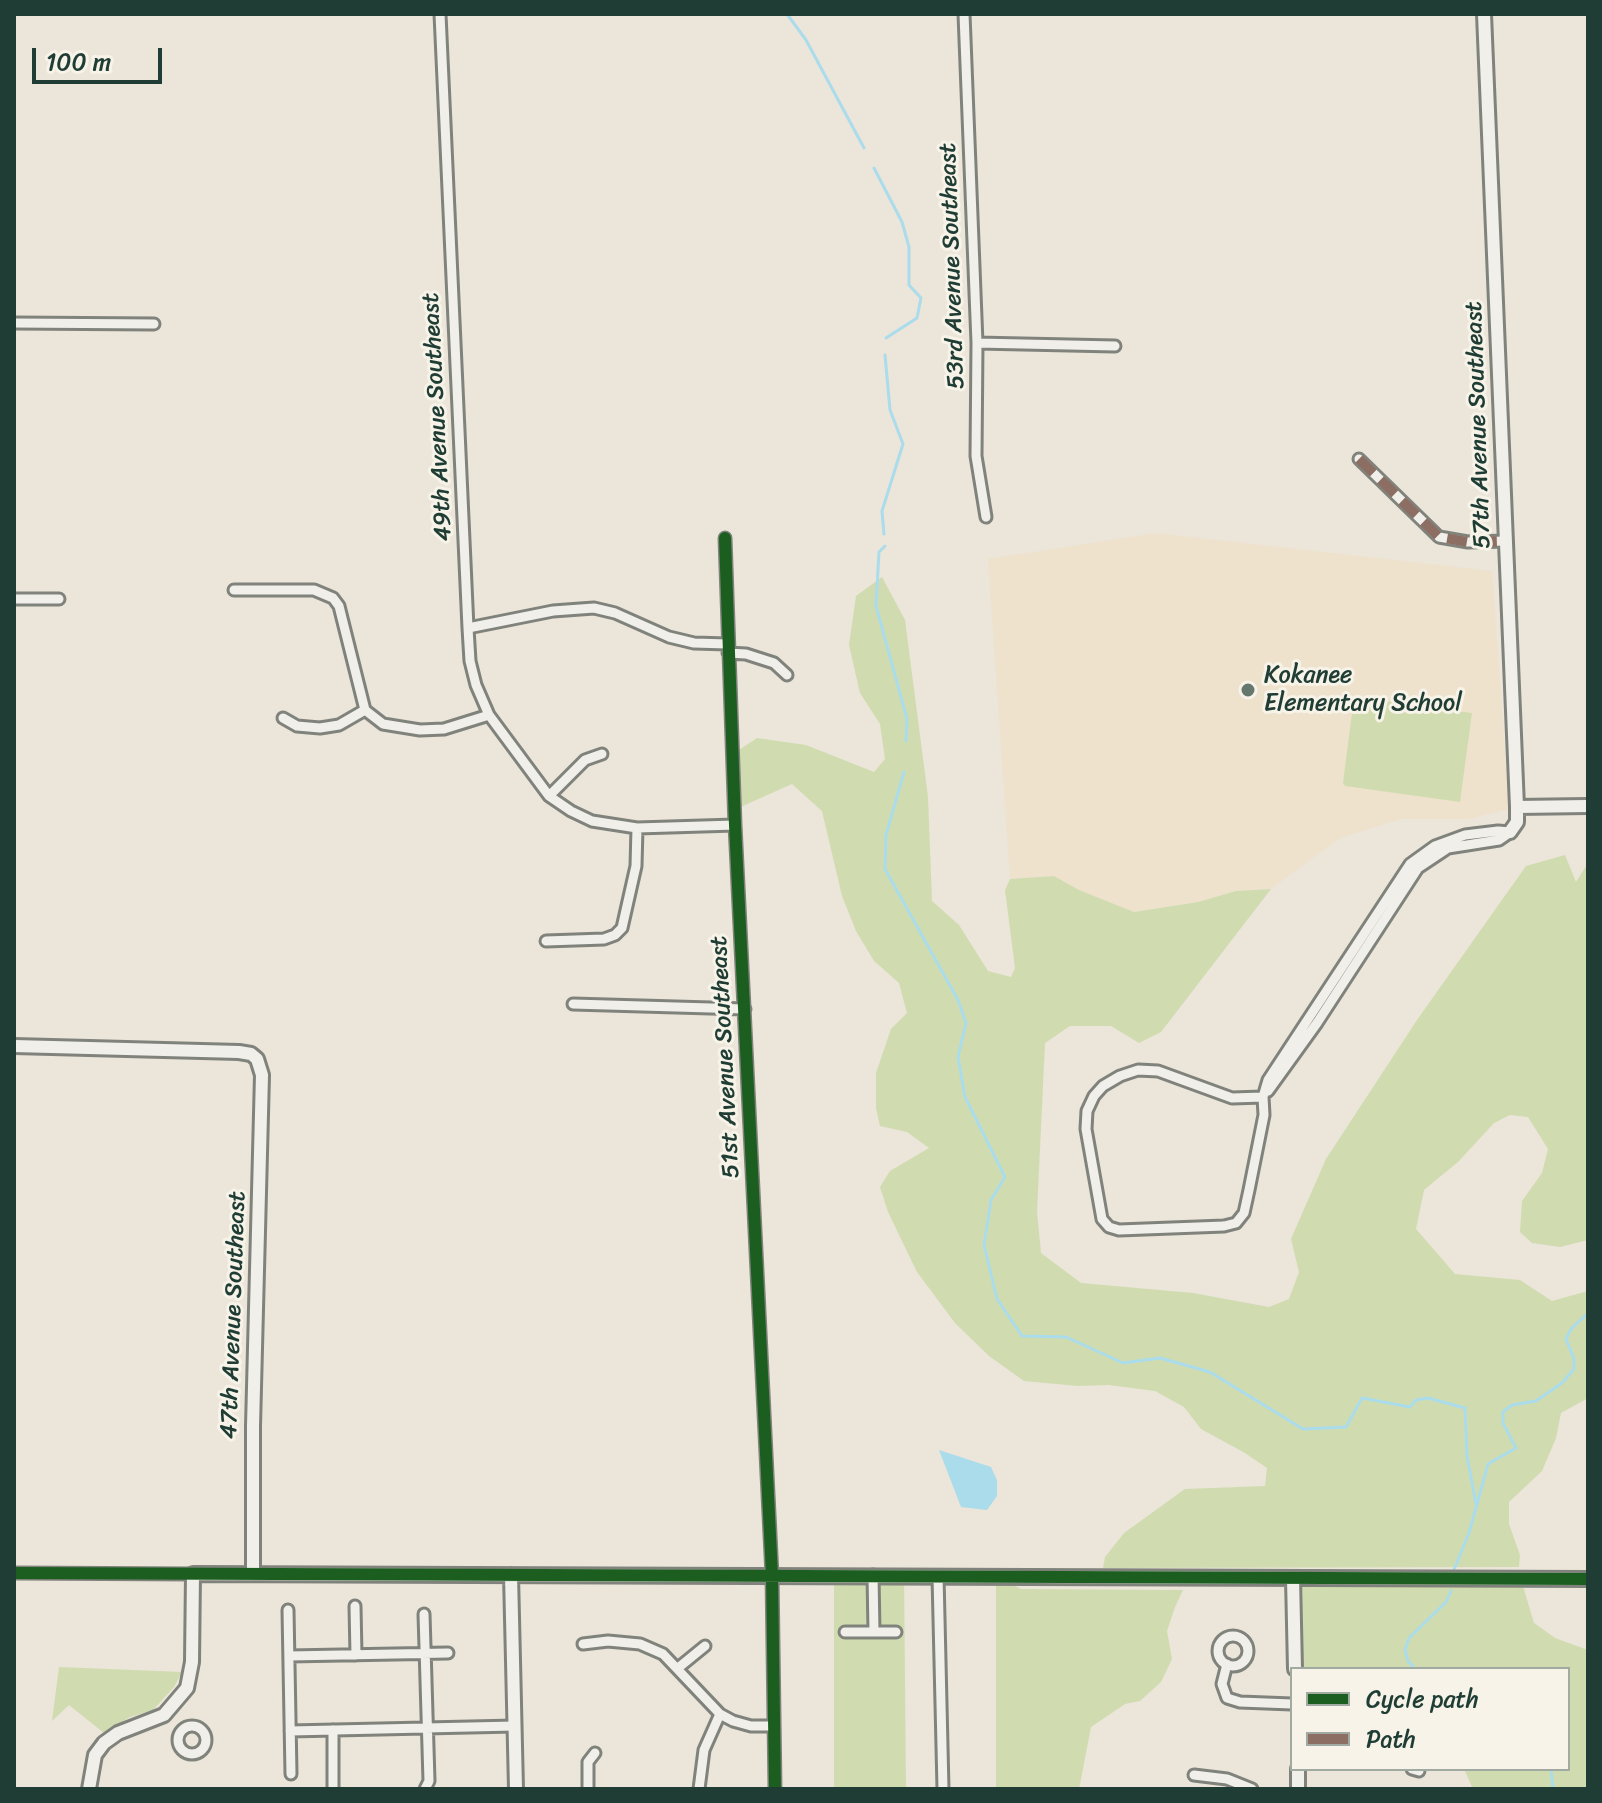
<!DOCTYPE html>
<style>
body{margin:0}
#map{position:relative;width:1602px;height:1803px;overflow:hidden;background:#ebe5da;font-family:Sriracha,sans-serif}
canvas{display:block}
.frame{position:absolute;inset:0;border:16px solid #1f3d34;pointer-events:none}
.legend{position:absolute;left:1290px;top:1667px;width:280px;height:104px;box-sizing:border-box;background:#f7f3e8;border:2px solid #a1aaa0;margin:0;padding:10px 14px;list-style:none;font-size:24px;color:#1f3d34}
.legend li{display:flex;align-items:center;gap:16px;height:40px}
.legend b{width:40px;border:2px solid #a1aaa0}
.scale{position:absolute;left:32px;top:48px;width:130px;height:36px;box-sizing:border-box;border:4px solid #1f3d34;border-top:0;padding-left:10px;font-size:24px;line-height:28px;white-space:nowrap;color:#1f3d34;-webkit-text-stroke:6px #f7f3e8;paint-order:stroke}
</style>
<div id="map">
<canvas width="1602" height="1803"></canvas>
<div class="frame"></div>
<ul class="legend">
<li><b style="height:10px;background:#1b5e20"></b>Cycle path</li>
<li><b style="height:10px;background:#8d6e63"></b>Path</li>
</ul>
<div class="scale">100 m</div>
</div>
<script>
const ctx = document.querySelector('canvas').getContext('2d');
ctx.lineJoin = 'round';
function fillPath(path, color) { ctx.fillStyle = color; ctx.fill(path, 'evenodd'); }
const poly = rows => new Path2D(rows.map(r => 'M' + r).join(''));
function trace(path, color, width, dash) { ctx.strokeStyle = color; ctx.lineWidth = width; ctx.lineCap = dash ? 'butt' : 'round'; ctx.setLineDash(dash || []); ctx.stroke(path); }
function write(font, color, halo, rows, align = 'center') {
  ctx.font = font + ' Sriracha,sans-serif'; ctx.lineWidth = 6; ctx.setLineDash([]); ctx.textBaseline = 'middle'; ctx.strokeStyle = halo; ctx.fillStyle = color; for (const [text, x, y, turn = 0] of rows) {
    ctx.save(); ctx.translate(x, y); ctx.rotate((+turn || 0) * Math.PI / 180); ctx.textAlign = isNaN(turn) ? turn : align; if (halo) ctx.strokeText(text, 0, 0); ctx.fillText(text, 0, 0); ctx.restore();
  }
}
fillPath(poly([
 [1156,533,1492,571,1509,809,1469,819,1401,819,1340,838,1271,889,1236,891,1198,902,1133,912,1079,890,1054,876,1010,879,988,559]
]), '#eee2cd');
fillPath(poly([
 [882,577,905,620,928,797,932,901,959,925,988,971,1011,977,1015,968,1005,890,1010,879,1054,876,1079,890,1134,912,1198,902,1236,891,1271,889,1161,1032,1139,1043,1111,1026,1070,1026,1045,1043,1037,1212,1041,1253,1081,1283,1193,1293,1269,1307,1289,1299,1299,1272,1291,1239,1326,1159,1417,1020,1526,866,1565,855,1576,882,1588,863,1588,1240,1560,1247,1532,1243,1520,1232,1522,1201,1542,1173,1548,1149,1528,1117,1510,1115,1494,1123,1458,1162,1424,1190,1416,1229,1455,1274,1520,1280,1552,1301,1588,1291,1588,1398,1561,1413,1556,1438,1542,1471,1509,1502,1509,1524,1520,1555,1519,1567,1103,1568,1105,1557,1124,1533,1185,1489,1265,1486,1267,1468,1245,1453,1201,1429,1184,1407,1155,1391,1109,1385,1078,1386,1024,1381,989,1356,955,1323,917,1272,888,1212,880,1187,890,1171,929,1148,907,1132,880,1126,876,1108,876,1073,891,1029,907,1013,899,983,874,961,856,931,842,896,822,811,792,784,736,809,733,754,757,738,806,745,874,772,885,759,880,724,860,693,849,645,856,596],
 [1354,697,1472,713,1460,802,1345,786,1343,783],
 [834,1576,904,1576,906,1789,834,1789],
 [996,1576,1021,1589,1183,1590,1175,1607,1167,1631,1172,1659,1161,1682,1140,1701,1125,1704,1091,1727,1079,1789,996,1789],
 [1298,1586,1523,1586,1534,1623,1555,1638,1588,1650,1588,1789,1473,1789,1464,1769,1568,1769,1568,1669,1299,1669],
 [59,1667,182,1672,174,1687,153,1710,130,1717,104,1733,69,1705,52,1721]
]), '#d0dcb0');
fillPath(poly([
 [939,1450,991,1467,997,1480,997,1496,987,1510,961,1507]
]), '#abdceb');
trace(poly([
 [787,14,806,40,864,148],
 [874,168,902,222,909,247,909,285,921,298,917,318,886,338],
 [884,534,882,511,903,444,890,410,885,355],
 [885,546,879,552,876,606,907,719,906,741],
 [904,772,886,835,885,869,958,1000,966,1023,958,1057,965,1097,1005,1177,991,1200,984,1245,997,1299,1022,1336,1066,1337,1123,1363,1160,1358,1210,1372,1303,1429,1346,1427,1362,1398,1410,1407,1416,1400,1428,1398,1465,1408,1467,1456,1476,1504],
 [1453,1572,1469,1533,1488,1464,1516,1448,1503,1423,1503,1412,1512,1405,1536,1401,1562,1383,1574,1369,1574,1359,1566,1339,1571,1329,1588,1313],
 [1415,1669,1408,1661,1405,1650,1409,1638,1446,1602,1451,1591],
 [1551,1769,1553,1789]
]), '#abdceb', 3);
const minor = poly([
 [440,14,468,628,470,661,476,685,489,715,549,796,571,811,592,821,637,828,735,825],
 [964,14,977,343,976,456,986,517],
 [14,323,154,324],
 [977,343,1115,346],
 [1359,459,1439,537,1468,542,1506,541],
 [725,538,735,825,772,1575,775,1789],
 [234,590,314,590,333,598,339,606,365,710],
 [14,599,59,599],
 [468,628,553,611,594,608,615,613,669,637,694,643,728,644],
 [728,653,746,654,774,663,787,675],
 [365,710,383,724,420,730,444,729,489,715],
 [283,718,297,726,320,728,339,725,365,710],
 [549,796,585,760,602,754],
 [546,941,604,939,615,935,622,928,636,866,637,828],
 [573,1004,745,1009],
 [1268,1091,1317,1023,1418,868,1448,848,1499,840,1509,833],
 [1263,1097,1232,1098,1158,1071,1138,1070,1120,1076,1103,1086,1094,1096,1087,1111,1086,1129,1102,1219,1109,1227,1119,1230,1224,1226,1236,1223,1244,1213,1249,1190,1264,1115,1263,1097,1268,1080,1410,864,1435,846,1465,835,1498,831,1510,832],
 [14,1573,193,1574],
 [938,1576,943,1789],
 [355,1606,356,1655],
 [288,1610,291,1774],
 [424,1614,429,1781,425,1789],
 [845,1632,874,1632,873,1575],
 [874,1632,896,1632],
 '1218 1651a15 15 0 1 1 30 0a15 15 0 1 1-30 0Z',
 [583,1644,608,1641,640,1644,663,1654,720,1714,733,1721,751,1726,773,1726],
 [289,1656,448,1653],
 [1227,1664,1222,1684,1227,1698,1240,1702,1292,1704],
 [678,1668,705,1646],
 '178 1740a14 14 0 1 1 28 0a14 14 0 1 1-28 0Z',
 [290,1731,515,1726],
 [1412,1769,1419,1771],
 [1194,1775,1227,1779,1252,1789],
 [333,1789,333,1730],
 [588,1789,588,1762,595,1753],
 [699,1789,704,1750,720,1714]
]);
const tertiary = poly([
 [1484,14,1517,807,1517,822,1510,832],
 [1517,807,1588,806],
 [14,1046,239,1052,251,1054,257,1059,262,1075,253,1426,253,1573],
 [511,1575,516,1789],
 [1293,1578,1295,1669],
 [1298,1769,1298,1789],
 [89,1789,95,1755,104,1743,118,1733,164,1715,187,1688,192,1662,193,1574,1588,1579]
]);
trace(minor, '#80837c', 15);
trace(tertiary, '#80837c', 18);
trace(minor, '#f1efea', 9);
trace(tertiary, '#f1efea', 12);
trace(poly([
 [1359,459,1439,537,1468,542,1506,541]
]), '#8d6e63', 10, [20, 10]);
trace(poly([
 [725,538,735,825,772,1575,775,1789],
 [14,1573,1588,1579]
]), '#1b5e20', 12);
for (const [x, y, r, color] of [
 [1248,690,8,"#66786e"]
]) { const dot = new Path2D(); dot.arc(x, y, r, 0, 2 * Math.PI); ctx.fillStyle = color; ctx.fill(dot); trace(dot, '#f7f3e8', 3); }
write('24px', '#1f3d34', '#f7f3e8', [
 ["53rd Avenue Southeast",953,266,-92],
 ["49th Avenue Southeast",438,417,-93],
 ["57th Avenue Southeast",1479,425,-92],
 ["51st Avenue Southeast",726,1057,-93],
 ["47th Avenue Southeast",234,1315,-88]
]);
write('24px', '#1f3d34', '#f7f3e8', [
 ["Kokanee",1264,676],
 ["Elementary School",1264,704]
], 'left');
</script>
